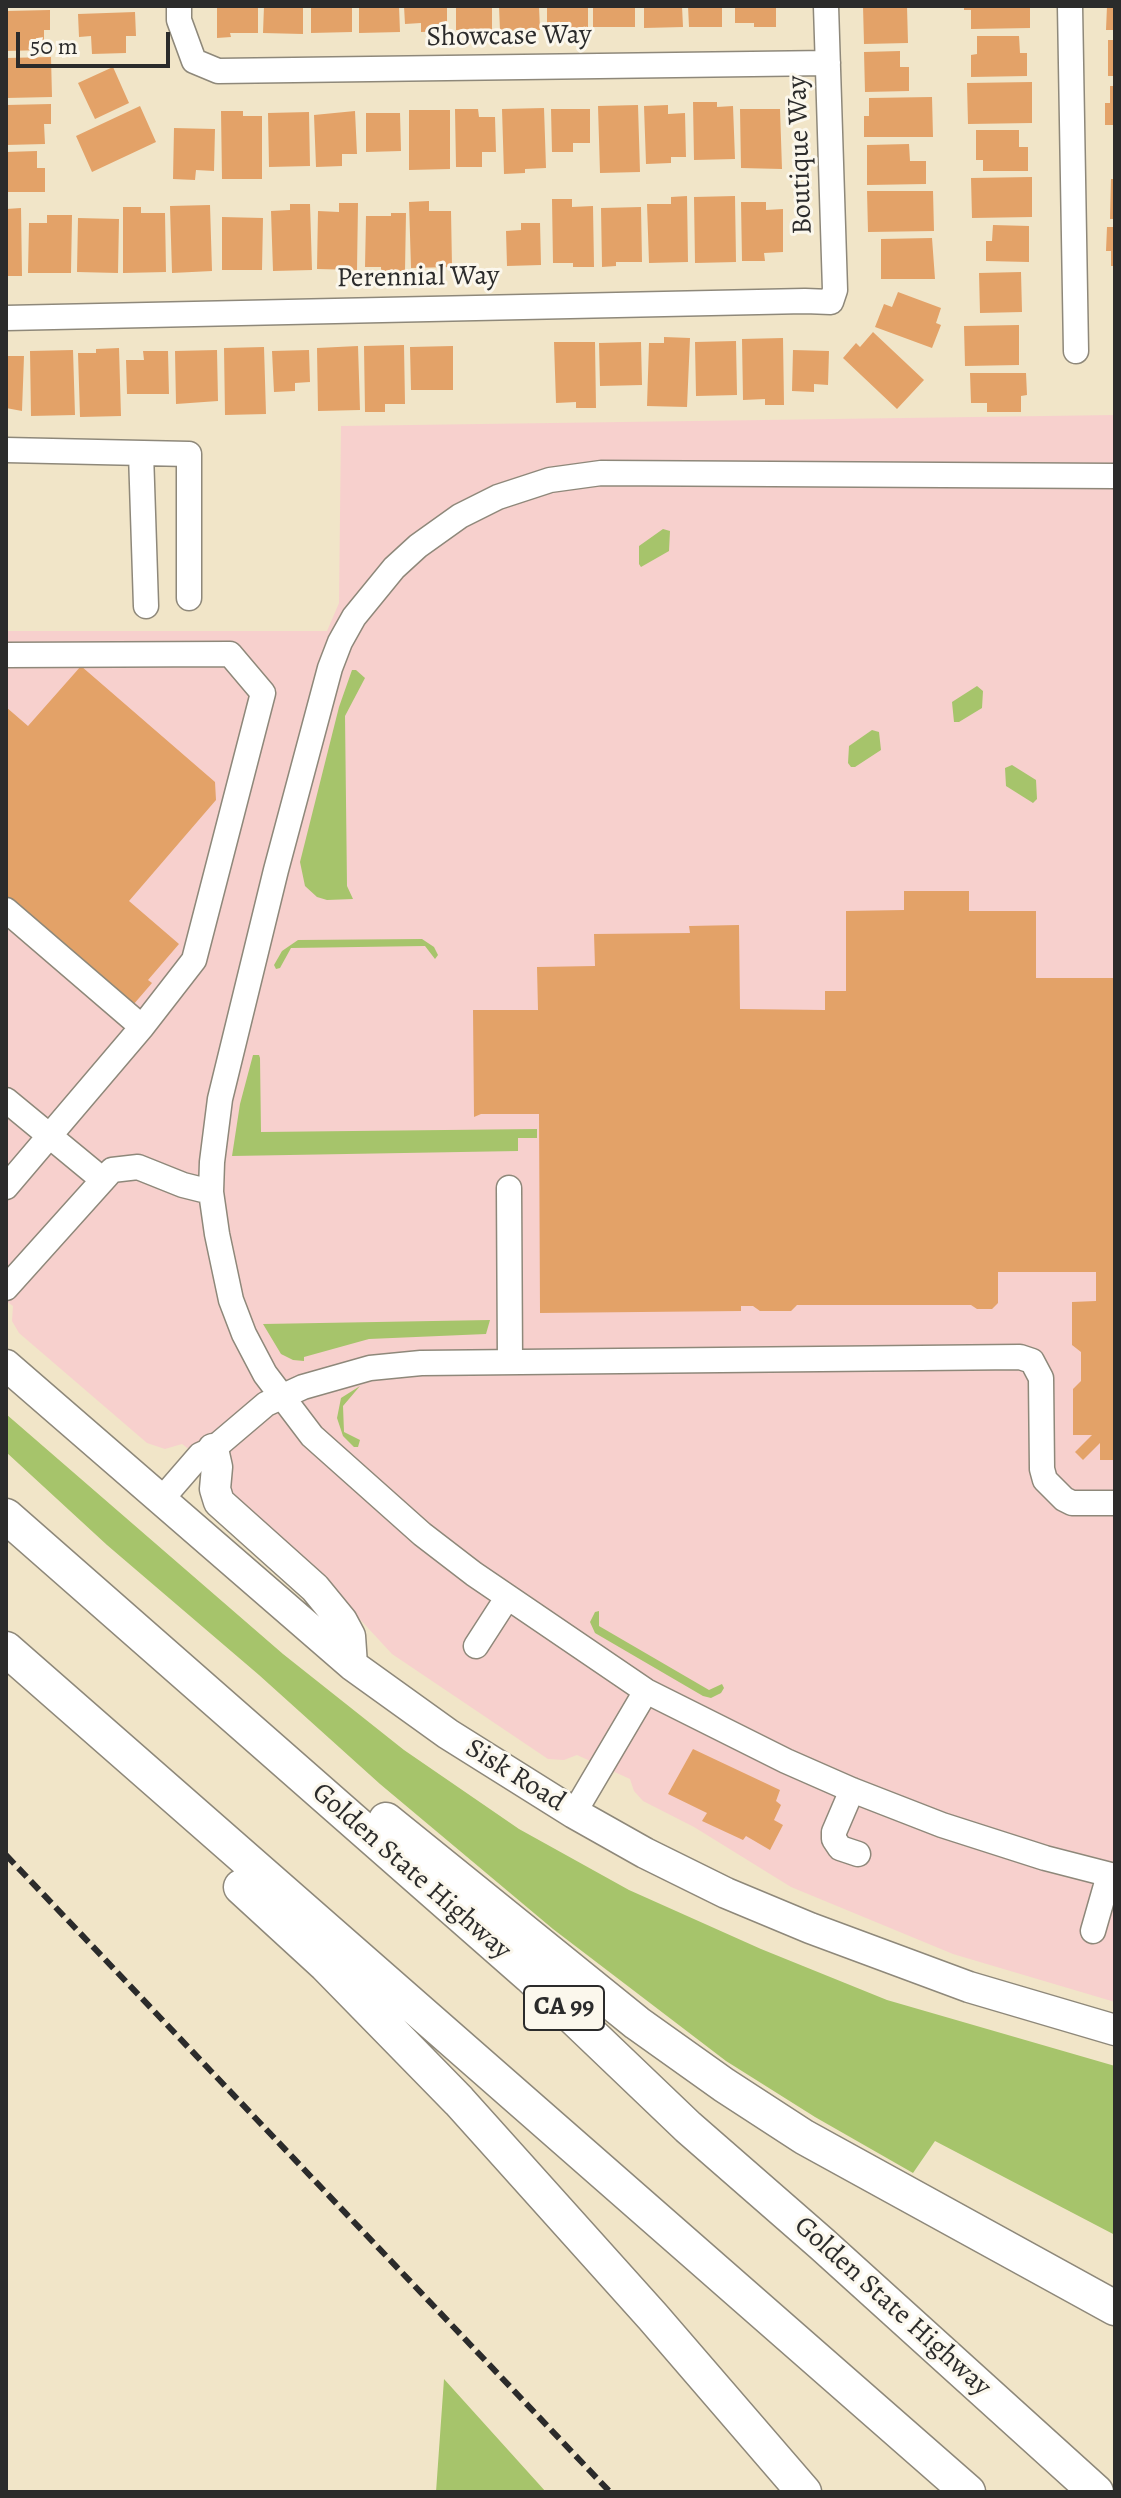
<!DOCTYPE html>
<style>
body{margin:0}
#map{position:relative;width:1121px;height:2498px;overflow:hidden;background:#f1e5c8;font-family:Alegreya,serif}
canvas{display:block}
.frame{position:absolute;inset:0;border:8px solid #2b2b2b;pointer-events:none}
.scale{position:absolute;left:16px;top:32px;width:154px;height:36px;box-sizing:border-box;border:4px solid #2b2b2b;border-top:0;padding-left:10px;font-size:24px;line-height:28px;white-space:nowrap;color:#2b2b2b;-webkit-text-stroke:6px #fbf7ec;paint-order:stroke}
</style>
<div id="map">
<canvas width="1121" height="2498"></canvas>
<div class="frame"></div>
<div class="scale">50 m</div>
</div>
<script>
const ctx = document.querySelector('canvas').getContext('2d');
ctx.lineJoin = 'round';
function fillPath(path, color) { ctx.fillStyle = color; ctx.fill(path, 'evenodd'); }
const poly = rows => new Path2D(rows.map(r => 'M' + r).join(''));
function trace(path, color, width, dash) { ctx.strokeStyle = color; ctx.lineWidth = width; ctx.lineCap = dash ? 'butt' : 'round'; ctx.setLineDash(dash || []); ctx.stroke(path); }
function write(font, color, halo, rows, align = 'center') {
  ctx.font = font + ' Alegreya,serif'; ctx.lineWidth = 6; ctx.setLineDash([]); ctx.textBaseline = 'middle'; ctx.strokeStyle = halo; ctx.fillStyle = color; for (const [text, x, y, turn = 0] of rows) {
    ctx.save(); ctx.translate(x, y); ctx.rotate((+turn || 0) * Math.PI / 180); ctx.textAlign = isNaN(turn) ? turn : align; if (halo) ctx.strokeText(text, 0, 0); ctx.fillText(text, 0, 0); ctx.restore();
  }
}
fillPath(poly([
 [1115,415,1115,2002,953,1954,791,1887,694,1827,643,1801,634,1791,630,1779,577,1755,564,1760,548,1759,392,1654,319,1575,234,1503,225,1476,182,1444,165,1449,147,1443,19,1333,12,1321,13,1306,6,1301,6,631,327,631,339,603,341,426]
]), '#f7d0cd');
fillPath(poly([
 [663,529,670,531,669,551,641,567,639,564,639,546],
 [352,670,356,670,365,678,345,716,347,886,353,899,327,900,317,897,305,886,300,862,339,707],
 [977,686,983,691,982,708,959,722,954,722,952,702],
 [872,730,879,732,881,750,855,767,851,767,848,763,849,746],
 [1012,765,1036,780,1037,799,1033,803,1006,786,1005,768],
 [422,939,434,947,438,955,435,959,425,946,291,948,280,968,276,969,274,965,282,951,298,940],
 [253,1055,259,1055,260,1058,261,1132,537,1129,537,1138,518,1138,518,1151,232,1156,240,1104],
 [490,1320,486,1334,369,1339,304,1357,304,1361,293,1360,281,1354,263,1324],
 [360,1386,343,1406,344,1432,360,1440,358,1447,354,1447,343,1436,337,1418,341,1398],
 [6,1414,283,1654,404,1750,519,1829,629,1890,761,1949,887,2000,1115,2066,1115,2235,935,2141,913,2173,815,2117,726,2061,553,1929,380,1784,259,1675,107,1545,6,1452],
 [599,1611,599,1626,709,1690,722,1684,724,1688,721,1693,711,1698,703,1696,595,1633,590,1622,595,1612],
 [444,2379,546,2492,436,2492]
]), '#a6c46b');
fillPath(poly([
 [217,6,258,6,258,33,230,33,231,37,217,38],
 [264,6,303,6,303,34,263,33],
 [311,6,352,6,352,32,311,33],
 [359,6,399,6,400,32,359,33],
 [404,6,447,6,447,31,421,32,421,23,405,24],
 [456,6,492,6,492,30,456,30],
 [499,6,539,6,540,30,500,31],
 [547,6,588,6,588,28,547,29],
 [593,6,635,6,635,27,593,27],
 [644,6,682,6,683,27,644,28],
 [688,6,722,6,722,27,689,27],
 [735,6,776,6,776,27,754,27,754,23,735,23],
 [863,6,907,6,908,43,864,44],
 [964,6,1030,6,1030,28,971,29,971,10,964,10],
 [1107,6,1115,6,1115,30,1106,30],
 [50,10,50,30,44,30,44,50,6,51,6,11],
 [135,12,136,36,126,36,126,53,92,54,91,36,79,37,78,14],
 [977,36,1019,36,1020,53,1027,53,1027,76,971,77,971,55,977,54],
 [1108,40,1115,40,1115,76,1108,76],
 [900,51,900,67,909,67,909,91,865,92,864,52],
 [51,57,52,97,6,98,6,58],
 [113,67,129,103,95,119,78,83],
 [1032,82,1032,123,968,124,967,83],
 [1110,86,1115,86,1115,125,1105,125,1105,103,1110,103],
 [932,97,933,137,864,137,864,116,869,116,869,98],
 [693,102,717,102,717,107,733,106,735,159,694,160],
 [51,104,51,124,44,124,45,144,6,145,6,105],
 [638,105,640,172,600,173,598,106],
 [668,105,668,114,685,113,686,157,671,157,671,163,646,164,644,106],
 [140,106,156,142,92,172,76,136],
 [544,108,546,168,525,169,525,173,504,174,502,109],
 [455,109,478,109,479,117,495,117,496,152,482,152,482,167,456,167],
 [551,109,590,109,590,143,573,143,573,152,552,152],
 [740,109,780,109,782,169,741,168],
 [409,110,450,110,450,169,409,170],
 [221,111,243,111,243,116,262,116,262,179,222,179],
 [355,111,357,154,342,154,342,166,316,167,314,115],
 [309,112,310,166,269,167,268,113],
 [366,113,400,113,401,151,366,152],
 [174,128,215,129,214,171,196,170,195,180,173,179],
 [976,130,1019,130,1019,147,1028,147,1028,171,983,171,983,160,976,160],
 [909,144,910,161,926,161,926,184,867,185,867,145],
 [37,151,37,168,45,168,45,192,6,192,6,152],
 [1032,177,1032,217,972,218,971,178],
 [1111,179,1115,179,1115,219,1110,219],
 [867,191,933,191,934,231,868,232],
 [687,196,688,262,649,263,647,204,671,204,671,197],
 [735,196,736,262,695,263,694,197],
 [552,199,572,199,572,207,593,206,594,267,573,267,573,263,553,263],
 [429,201,429,211,451,211,452,267,411,268,409,202],
 [741,202,766,202,766,210,783,209,783,252,764,253,765,261,742,261],
 [339,203,358,203,357,270,317,269,318,211,339,212],
 [290,204,310,204,312,270,273,271,271,211,290,210],
 [210,205,212,271,172,273,170,206],
 [123,207,141,207,141,213,165,213,166,272,123,273],
 [641,207,642,262,616,262,616,266,602,267,601,208],
 [21,208,22,276,6,276,6,209],
 [391,213,406,213,405,271,381,271,381,267,365,267,366,216,391,216],
 [47,215,72,215,71,273,28,273,29,223,47,223],
 [222,217,263,218,262,270,222,270],
 [78,218,119,219,118,273,77,272],
 [521,223,540,223,541,265,507,266,506,231,521,230],
 [993,225,1029,226,1029,262,986,261,986,241,992,241],
 [1107,227,1115,227,1115,266,1111,266,1111,251,1106,251],
 [932,238,935,279,881,279,881,239],
 [1021,272,1022,312,980,313,979,273],
 [898,292,941,308,936,323,941,325,932,348,875,327,884,304,892,307],
 [1019,325,1019,365,965,366,964,326],
 [873,332,924,380,897,409,843,358,856,343,860,347],
 [664,337,690,338,687,407,647,406,649,343,664,343],
 [783,338,784,405,765,405,765,399,743,400,742,339],
 [736,341,737,395,696,396,695,342],
 [554,342,595,342,596,408,576,408,576,402,556,403],
 [641,342,642,385,600,386,599,343],
 [404,345,405,404,385,404,385,412,365,412,364,346],
 [358,346,360,410,318,411,317,348],
 [453,346,453,390,411,390,410,347],
 [264,347,266,414,225,415,224,348],
 [119,348,121,416,80,417,78,353,96,353,96,349],
 [73,350,75,415,31,416,30,351],
 [217,350,218,401,176,404,175,351],
 [309,350,310,382,295,383,295,391,274,392,272,351],
 [793,350,829,351,828,385,814,384,814,392,792,391],
 [143,351,168,351,169,394,127,394,126,360,144,360],
 [6,356,24,356,22,411,6,408],
 [970,373,1026,373,1027,395,1021,396,1021,412,987,412,987,403,971,403],
 [81,666,215,782,216,800,129,901,179,944,148,980,152,983,133,1005,6,896,6,707,28,726],
 [904,891,969,891,969,911,1036,911,1036,978,1115,978,1115,1460,1100,1460,1100,1443,1083,1460,1075,1452,1092,1435,1073,1435,1073,1389,1081,1381,1081,1352,1072,1345,1072,1302,1096,1301,1096,1272,998,1272,998,1303,992,1309,977,1309,971,1305,797,1305,791,1311,760,1311,753,1306,741,1306,741,1311,540,1313,539,1114,481,1114,474,1117,473,1010,538,1010,537,967,595,966,594,934,690,933,689,926,739,925,740,1009,825,1010,825,991,846,991,846,911,904,910],
 [693,1749,780,1790,776,1801,781,1805,774,1820,783,1825,770,1850,746,1836,743,1840,702,1821,707,1813,668,1794]
]), '#e3a268');
const minor = poly([
 [179,6,179,20,194,61,218,71,828,63],
 [1070,6,1076,351],
 [6,318,805,301,831,302,835,290,826,6],
 [6,450,189,454,189,598],
 [141,453,146,606],
 [1115,476,601,473,550,480,498,497,460,516,418,546,394,568,354,617,340,642,330,668,276,870,220,1099,212,1162,211,1192,217,1234,231,1300,244,1334,265,1374,312,1436,422,1534,474,1574,646,1691,786,1761,852,1790,942,1825,1045,1858,1115,1876],
 [6,655,230,654,263,693,194,960,142,1027,6,1187],
 [6,910,142,1027],
 [6,1100,103,1180],
 [509,1188,510,1362],
 [6,1288,112,1170,138,1167,183,1185,211,1192],
 [161,1500,200,1455,213,1449,266,1404,303,1387,370,1368,421,1363,1020,1357,1032,1361,1041,1378,1042,1469,1045,1480,1064,1499,1072,1503,1115,1503],
 [476,1646,507,1598],
 [852,1790,834,1832,834,1839,840,1848,858,1854],
 [574,1813,646,1691],
 [1093,1931,1109,1875]
]);
const major = poly([
 [6,1365,352,1665,448,1734,574,1813,645,1853,726,1893,810,1928,969,1987,1115,2030],
 [213,1449,217,1467,215,1489,219,1502,315,1588,342,1621,350,1636,352,1665]
]);
const highway = poly([
 [6,1516,530,1976,688,2127,822,2244,1096,2492],
 [6,1649,968,2492],
 [386,1820,637,2023,724,2085,804,2137,1115,2308],
 [241,1887,326,1965,459,2101,653,2317,804,2492]
]);
trace(minor, '#8e887a', 27);
trace(major, '#8e887a', 33);
trace(highway, '#8e887a', 37);
trace(minor, '#fff', 24);
trace(major, '#fff', 30);
trace(highway, '#fff', 34);
trace(poly([
 [6,1855,610,2492]
]), '#2b2b2b', 6, [12, 6]);
for (const [x, y, w] of [
 [564,2008,80]
]) { const box = new Path2D(); box.roundRect(x - w / 2, y - 22, w, 44, 6); ctx.fillStyle = '#fbf7ec'; ctx.fill(box); trace(box, '#2b2b2b', 2); }
write('bold 26px', '#2b2b2b', null, [
 ["CA 99",564,2008]
]);
write('28px', '#2b2b2b', '#fbf7ec', [
 ["Showcase Way",509,37,-1],
 ["Boutique Way",801,155,-92],
 ["Perennial Way",418,278,-1],
 ["Sisk Road",515,1776,32],
 ["Golden State Highway",411,1872,41],
 ["Golden State Highway",892,2307,42]
]);
</script>
